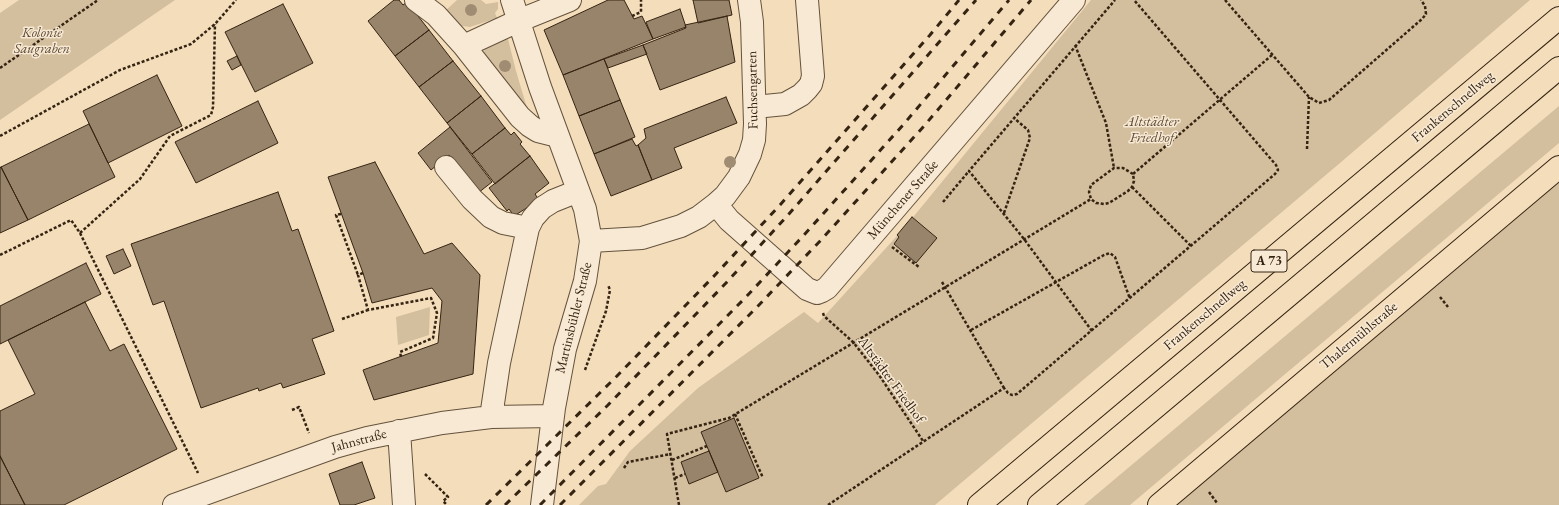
<!DOCTYPE html>
<meta charset="utf-8">
<style>
body{margin:0}
canvas{display:block;background:#f3ddbb}
</style>
<canvas width="1559" height="505"></canvas>
<script>
const ctx = document.querySelector('canvas').getContext('2d');
ctx.lineJoin = 'round';
function fillPath(path, color) { ctx.fillStyle = color; ctx.fill(path, 'evenodd'); }
const poly = rows => new Path2D(rows.map(r => 'M' + r).join(''));
function trace(path, color, width, dash) { ctx.strokeStyle = color; ctx.lineWidth = width; ctx.lineCap = dash ? 'butt' : 'round'; ctx.setLineDash(dash || []); ctx.stroke(path); }
function write(font, color, halo, rows, align = 'center') {
  ctx.font = font + ' "EB Garamond",serif'; ctx.lineWidth = 3; ctx.setLineDash([]); ctx.textBaseline = 'middle'; ctx.strokeStyle = halo; ctx.fillStyle = color; for (const [text, x, y, turn = 0] of rows) {
    ctx.save(); ctx.translate(x, y); ctx.rotate((+turn || 0) * Math.PI / 180); ctx.textAlign = isNaN(turn) ? turn : align; if (halo) ctx.strokeText(text, 0, 0); ctx.fillText(text, 0, 0); ctx.restore();
  }
}
fillPath(poly([
 [19,0,175,0,0,120,0,13],
 [457,0,481,0,486,4,498,2,498,9,495,13,497,18,470,27,462,26,444,12],
 [1091,0,1530,0,1340,163,935,505,579,505,598,486,606,484,630,451,698,388,804,312,818,323,905,227],
 [507,35,516,71,527,108,483,57,485,47],
 [1559,106,1559,143,1130,505,1084,505],
 [1559,180,1559,505,1174,505],
 [430,307,429,335,398,345,396,317]
]), '#d3be9e');
const building = poly([
 [394,0,399,0,403,5,407,2,429,30,395,56,368,21,394,0],
 [608,0,624,0,634,19,642,16,653,39,563,75,544,30,608,0],
 [693,0,729,0,732,15,698,23,693,0],
 [283,4,313,63,255,92,225,32,283,4],
 [680,9,686,27,653,39,646,22,680,9],
 [727,16,735,62,660,90,643,45,686,28,685,25,727,16],
 [429,30,453,61,419,87,395,56,429,30],
 [643,45,647,54,608,68,604,59,643,45],
 [237,56,241,65,232,70,227,61,237,56],
 [604,59,620,100,579,116,563,75,604,59],
 [453,61,481,96,447,123,419,87,453,61],
 [157,75,182,126,108,163,83,111,157,75],
 [481,96,505,128,472,154,447,123,481,96],
 [726,97,737,123,674,148,682,168,652,180,638,145,646,138,644,129,726,97],
 [620,100,635,137,594,154,579,116,620,100],
 [258,101,278,143,196,183,175,142,258,101],
 [89,124,115,177,28,220,1,167,89,124],
 [450,127,492,182,478,193,449,155,431,170,418,153,450,127],
 [505,128,511,135,514,132,522,142,520,144,530,156,495,184,472,154,505,128],
 [632,139,636,146,638,145,652,180,611,196,594,154,632,139],
 [530,156,549,183,535,194,539,200,514,216,509,209,507,211,489,188,530,156],
 [375,162,424,254,452,243,480,275,473,374,374,400,363,370,438,343,442,301,432,288,372,303,363,273,328,177,375,162],
 [1,167,28,220,0,233,0,168,1,167],
 [278,192,292,231,298,229,334,331,312,339,325,374,283,388,281,383,259,391,258,388,201,408,164,301,153,305,131,244,278,192],
 [912,217,937,238,916,263,894,244,899,237,897,235,912,217],
 [123,249,131,266,114,274,106,256,123,249],
 [86,263,101,294,0,344,0,306,86,263],
 [85,302,110,351,124,344,177,449,64,505,25,505,0,456,0,411,35,394,8,340,85,302],
 [734,418,759,478,726,492,701,432,734,418],
 [709,451,718,472,689,484,681,462,709,451],
 [0,456,25,505,0,505,0,456],
 [362,462,375,498,354,505,340,505,329,474,362,462]
]);
fillPath(building, '#98846a');
trace(building, '#362413', 1);
const minor = poly([
 [416,0,436,15,464,46,520,117,530,126,538,131,558,136],
 [512,0,540,87,585,209,591,241,585,281,565,349,554,408,542,505],
 [464,46,518,21,570,0],
 [755,107,785,104,801,95,807,89,811,84,813,76,807,0],
 [446,167,472,199,491,217,503,223,528,228,499,363,491,417],
 [716,204,729,220,807,289,817,293,822,291,827,288,1074,0],
 [528,228,533,218,542,208,553,201,578,191],
 [591,241,642,238,681,226,699,217,716,204,725,196,739,177,750,154,754,140,755,124,752,22,749,0],
 [399,431,404,505],
 [174,505,335,447,367,438,442,423,491,417,553,416]
]);
const major = poly([
 [1159,505,1559,167]
]);
const highway = poly([
 [979,505,1559,18],
 [1039,505,1559,68]
]);
trace(minor, '#65523d', 24);
trace(major, '#362413', 24);
trace(highway, '#362413', 24);
trace(poly([
 [1225,0,1309,97,1319,103,1329,100,1422,19,1426,14,1425,6,1421,0],
 [632,16,641,12,641,0],
 [1075,45,1106,123,1114,168],
 [0,68,98,0],
 [0,136,120,70,191,44,215,24,236,0],
 [1307,149,1309,97],
 [1133,174,1123,168,1114,168,1091,185,1089,192,1091,199,1096,203,1104,204,1109,203,1128,191,1132,187,1134,181,1133,174,1272,55],
 [1132,187,1191,246],
 [943,202,969,171],
 [1004,213,1030,138,1028,130,1014,118],
 [341,214,336,215,358,275],
 [80,233,140,179,170,136,211,115,213,107,215,24],
 [892,247,919,267],
 [0,255,71,220,80,233,198,473],
 [363,273,358,275,368,310,431,298,437,313,433,338,400,352,401,357],
 [942,282,1004,388],
 [1440,297,1448,307],
 [823,313,824,316,853,342,879,375,923,441],
 [342,319,368,310],
 [971,330,1104,255,1110,253,1115,257,1130,299],
 [1092,331,1024,239,969,171,1115,0],
 [585,370,606,311,610,290,608,285],
 [292,410,299,407,309,433],
 [735,414,763,478],
 [672,460,707,446],
 [624,468,628,462,671,454],
 [425,474,448,497,443,501,447,505],
 [675,478,685,474],
 [1209,492,1217,503],
 [679,505,667,434,729,418,1091,199],
 [828,505,1004,388,1008,393,1012,395,1017,394,1275,174,1278,170,1276,165,1134,0]
]), '#362413', 2.5, [3, 2]);
trace(minor, '#f7e9d3', 22);
trace(major, '#f3ddbb', 22);
trace(highway, '#f3ddbb', 22);
trace(poly([
 [486,505,617,376,715,275,780,205,930,35,959,0],
 [505,505,608,405,726,283,788,215,976,0],
 [540,505,746,297,804,235,903,125,1009,0],
 [560,505,758,306,821,240,924,126,1031,0]
]), '#362413', 3, [7, 7]);
ctx.fillStyle = '#a08c72';
for (const [x, y] of [
 [471,10],
 [505,66],
 [730,162]
]) { ctx.beginPath(); ctx.arc(x, y, 6, 0, 2 * Math.PI); ctx.fill(); }
for (const [x, y, w] of [
 [1269,261,36]
]) { const box = new Path2D(); box.roundRect(x - w / 2, y - 11, w, 22, 3); ctx.fillStyle = '#f7e9d3'; ctx.fill(box); trace(box, '#362413', 1); }
write('bold 13px', '#362413', null, [
 ["A 73",1269,261]
]);
write('italic 14px', '#5d4a36', '#f7e9d3', [
 ["Kolonie",42,33],
 ["Saugraben",42,49],
 ["Altstädter",1152,122],
 ["Friedhof",1152,138]
]);
write('14px', '#362413', '#f7e9d3', [
 ["Fuchsengarten",753,90,-91],
 ["Frankenschnellweg",1453,107,-40],
 ["Münchener Straße",903,200,-49],
 ["Frankenschnellweg",1205,315,-40],
 ["Martinsbühler Straße",574,318,-76],
 ["Thalermühlstraße",1359,336,-40],
 ["Altstädter Friedhof",891,380,54],
 ["Jahnstraße",359,441,-15]
]);
</script>
